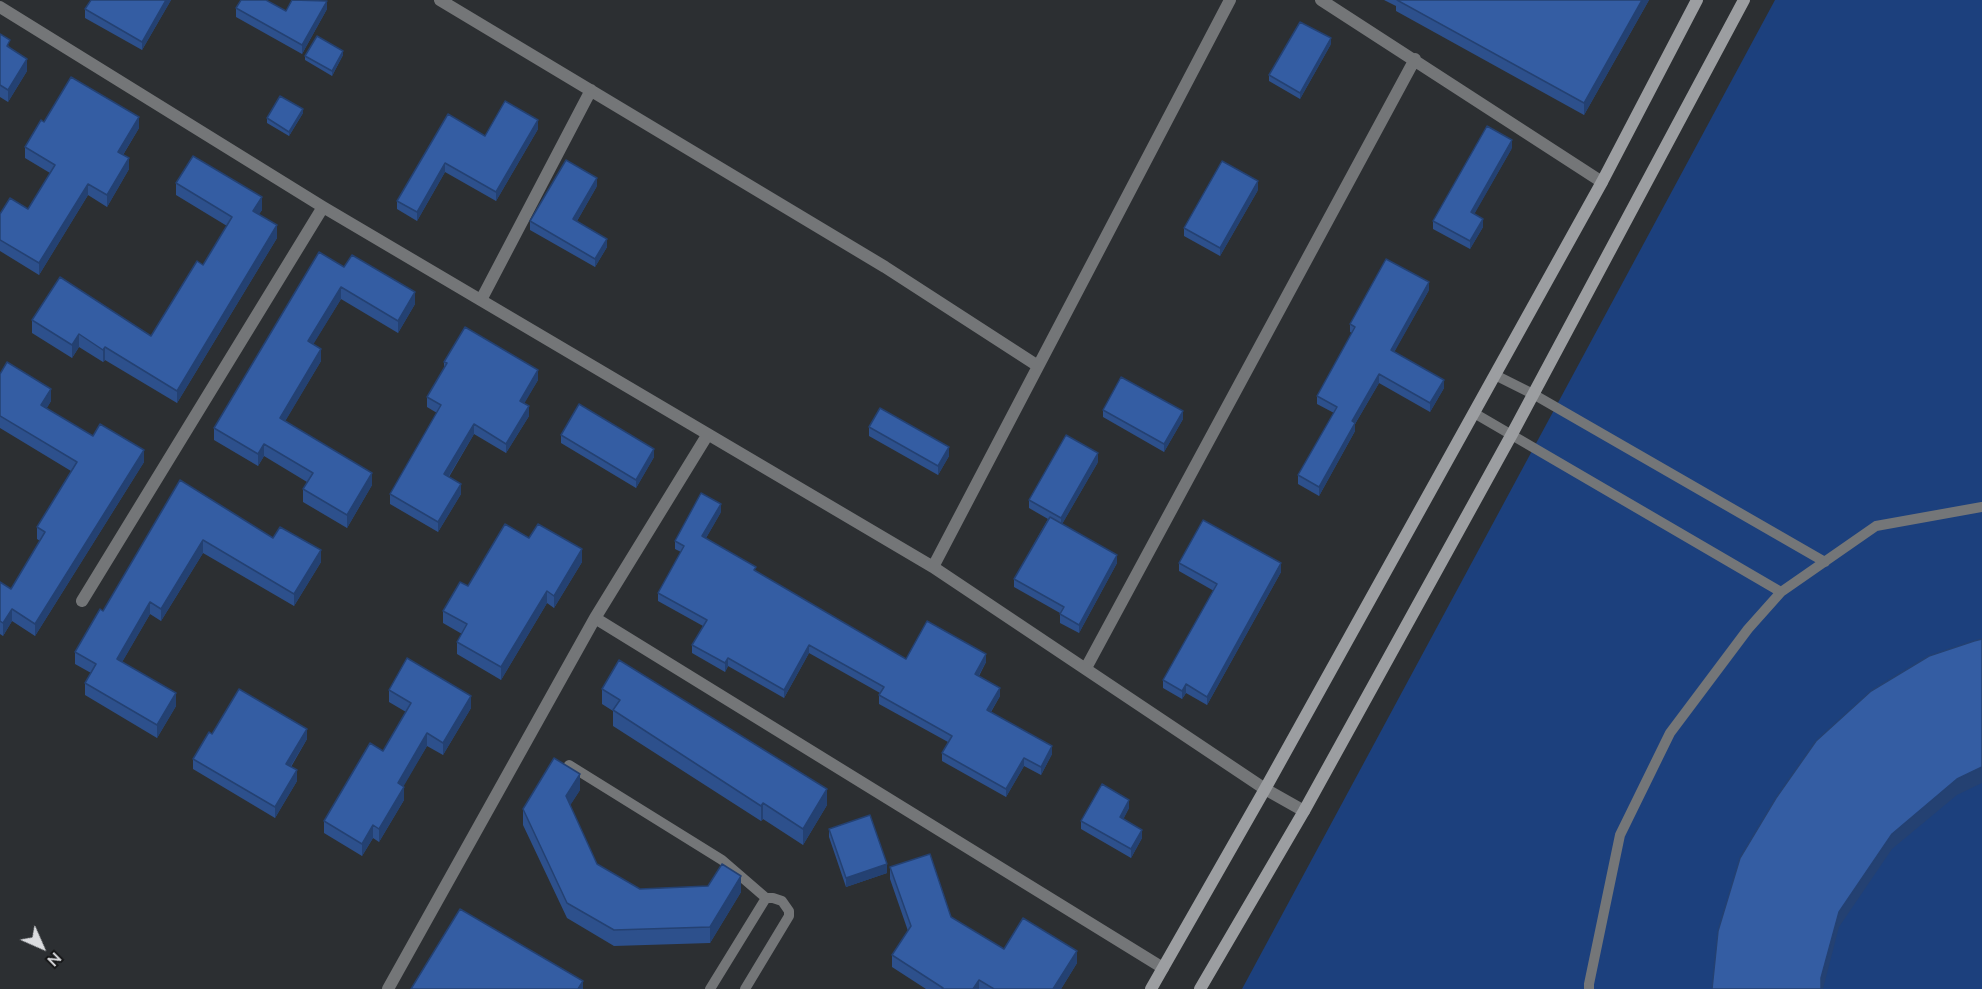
<!DOCTYPE html>
<style>
body{margin:0}
#map{position:relative;width:1982px;height:989px;overflow:hidden;background:#2c2f32;font-family:Mulish,sans-serif}
canvas{display:block}
.north{position:absolute;left:12px;top:917px;width:60px;height:60px;-webkit-text-stroke:4px #161718;paint-order:stroke;rotate:135deg;font-size:16px;font-weight:700;line-height:24px;text-align:center;color:#dbdcdf}
.north::after{content:'';display:block;margin:auto;width:21px;height:27px;background:#dbdcdf;clip-path:polygon(50% 0,100% 100%,50% 72%,0 100%)}
</style>
<div id="map">
<canvas width="1982" height="989"></canvas>
<div class="north">N</div>
</div>
<script>
const ctx = document.querySelector('canvas').getContext('2d');
ctx.lineJoin = 'round';
function fillPath(path, color) { ctx.fillStyle = color; ctx.fill(path, 'evenodd'); }
const poly = rows => new Path2D(rows.map(r => 'M' + r).join(''));
function trace(path, color, width, dash) { ctx.strokeStyle = color; ctx.lineWidth = width; ctx.lineCap = dash ? 'butt' : 'round'; ctx.setLineDash(dash || []); ctx.stroke(path); }
fillPath(poly([
 [1775,0,1982,0,1982,989,1242,989]
]), '#1c407d');
trace(poly([
 [1495,375,1533,394,1825,562],
 [1474,413,1781,592],
 [569,765,722,860,766,898,773,898,782,901,789,911,789,916,745,989],
 [710,989,766,898],
 [1589,989,1589,984,1620,835,1670,733,1748,629,1781,592,1876,526,1982,507]
]), '#747678', 10);
trace(poly([
 [440,0,885,267,1038,366],
 [1321,0,1602,182],
 [0,7,323,207,933,567,1265,789,1304,811],
 [481,300,591,90],
 [933,567,1230,0],
 [82,601,323,207],
 [595,618,1163,968],
 [1086,668,1415,59],
 [388,989,595,618,708,434]
]), '#747678', 12);
trace(poly([
 [1151,989,1265,789,1602,182,1697,0],
 [1200,989,1304,811,1512,434,1744,0]
]), '#9c9ea1', 12);
fillPath(poly([
 [171,0,142,50,85,18,85,9],
 [1384,0,1649,0,1584,115,1396,11,1396,6],
 [236,8,286,11,327,9,302,54,236,17],
 [0,34,27,71,8,102,0,97],
 [1331,44,1300,99,1269,81,1269,75],
 [343,55,332,76,305,60,305,56],
 [303,113,289,136,267,123,267,118],
 [448,114,485,136,538,129,496,201,445,172,417,221,397,209,397,201],
 [44,122,139,128,123,155,129,169,107,207,88,195,39,275,0,251,0,214,28,209,50,173,25,158,25,147],
 [1512,148,1474,214,1483,227,1470,249,1433,229,1433,221],
 [176,183,262,210,259,214,277,238,177,403,105,360,103,362,79,347,72,358,32,333,32,320,151,336,203,265,227,226,176,195],
 [597,186,577,221,607,247,595,267,530,230,530,221],
 [1258,190,1220,256,1184,236,1184,228],
 [344,267,415,304,398,333,341,299,313,344,321,361,285,421,372,485,347,528,303,502,303,489,307,482,264,456,258,466,214,440,214,428],
 [1429,290,1394,352,1444,388,1430,412,1379,383,1355,424,1355,431,1319,496,1298,484,1298,475,1334,413,1317,404,1317,396,1352,333,1350,332,1350,324],
 [444,362,538,380,524,403,529,416,506,453,474,434,449,477,461,494,438,532,390,504,390,494,437,413,427,407,427,397,444,368],
 [0,374,51,401,46,409,93,436,144,462,35,636,12,621,3,636,0,634,0,582,11,589,40,541,37,539,37,527,71,471,0,428],
 [1103,410,1183,419,1164,452,1103,417],
 [869,427,949,456,938,475,869,436],
 [561,435,654,457,636,488,561,443],
 [1098,462,1062,524,1117,563,1079,633,1060,623,1060,613,1014,587,1014,579,1048,519,1029,508,1029,500],
 [180,480,273,538,321,562,294,606,203,553,161,621,150,614,122,662,176,706,157,738,85,695,85,683,91,673,75,664,75,652,103,611],
 [721,512,706,538,756,572,906,659,986,662,979,676,1000,696,991,712,1052,754,1041,775,1024,766,1006,797,942,761,942,753,948,742,879,704,879,695,880,693,809,653,784,698,728,666,725,672,692,653,692,645,703,626,658,601,658,593,681,552,675,549,675,541],
 [529,538,582,562,554,608,547,603,501,680,457,654,457,642,462,634,443,623,443,611],
 [1179,563,1281,572,1207,705,1186,693,1182,699,1163,688,1163,680,1214,591,1179,571],
 [602,689,827,805,803,845,763,819,761,821,613,726,613,711,602,704],
 [389,690,471,708,443,755,427,746,403,786,404,800,379,842,373,838,362,856,324,833,324,821,383,751,406,712,389,702],
 [212,734,307,739,291,767,297,781,275,818,193,769,193,759],
 [580,790,570,805,597,864,640,889,741,892,710,943,614,946,567,918,523,825,523,809],
 [1129,808,1123,819,1142,838,1131,858,1081,829,1081,821],
 [829,829,887,873,846,887,829,837],
 [890,867,951,917,1004,949,1077,963,1061,989,926,989,892,967,892,955,908,931,890,879]
]), '#2d508c');
fillPath(poly([
 [166,0,171,0,142,50,142,42],
 [1642,0,1649,0,1584,115,1584,103],
 [327,1,327,9,302,54,302,45],
 [1331,38,1331,44,1300,99,1300,93],
 [343,51,343,55,332,76,332,71],
 [27,59,27,71,8,102,8,90],
 [303,109,303,113,289,136,289,132],
 [139,117,139,128,118,163,118,152],
 [538,120,538,129,496,201,496,192],
 [1512,140,1512,148,1471,220,1471,212],
 [129,158,129,169,107,207,107,195],
 [445,163,445,172,417,221,417,212],
 [597,178,597,186,573,228,573,219],
 [1258,181,1258,190,1220,256,1220,248],
 [88,184,88,195,39,275,39,263],
 [262,197,262,210,253,223,253,211],
 [1483,219,1483,227,1470,249,1470,241],
 [277,225,277,238,177,403,177,391],
 [607,239,607,247,595,267,595,259],
 [1429,282,1429,290,1391,358,1391,350],
 [341,287,341,299,308,353,308,341],
 [415,292,415,304,398,333,398,321],
 [79,334,79,347,72,358,72,345],
 [105,347,105,360,103,362,103,350],
 [321,349,321,361,280,430,280,418],
 [538,370,538,380,520,411,520,401],
 [1379,374,1379,383,1355,424,1355,431,1319,496,1319,487,1352,421],
 [1444,380,1444,388,1430,412,1430,403],
 [51,389,51,401,41,418,41,405],
 [529,406,529,416,506,453,506,444],
 [1183,411,1183,419,1164,452,1164,444],
 [474,424,474,434,444,484,444,474],
 [264,444,264,456,258,466,258,454],
 [949,447,949,456,938,475,938,466],
 [654,449,654,457,636,488,636,480],
 [144,450,144,462,35,636,35,624],
 [1098,453,1098,462,1061,526,1061,518],
 [372,473,372,485,347,528,347,515],
 [461,484,461,494,438,532,438,522],
 [721,504,721,512,702,545,702,536],
 [203,540,203,553,161,621,161,609],
 [582,549,582,562,554,608,554,596],
 [321,550,321,562,294,606,294,594],
 [1117,555,1117,563,1079,633,1079,625],
 [1281,563,1281,572,1207,705,1207,697],
 [547,591,547,603,501,680,501,667],
 [150,602,150,614,117,671,117,659],
 [12,609,12,621,3,636,3,623],
 [809,645,809,653,784,698,784,690],
 [986,654,986,662,975,682,975,674],
 [728,658,728,666,725,672,725,663],
 [1186,684,1186,693,1182,699,1182,691],
 [1000,688,1000,696,987,718,987,710],
 [176,693,176,706,157,738,157,725],
 [471,696,471,708,443,755,443,743],
 [307,729,307,739,286,774,286,764],
 [427,733,427,746,398,796,398,783],
 [1052,746,1052,754,1041,775,1041,767],
 [1024,758,1024,766,1006,797,1006,789],
 [1982,767,1982,783,1957,795,1892,849,1839,927,1823,989,1821,989,1821,978,1839,912,1892,834,1957,779],
 [297,770,297,781,275,818,275,807],
 [580,774,580,790,566,812,566,796],
 [404,787,404,800,379,842,379,829],
 [827,789,827,805,803,845,803,829],
 [1129,800,1129,808,1120,826,1120,817],
 [763,803,763,819,761,821,761,806],
 [373,825,373,838,362,856,362,844],
 [1142,830,1142,838,1131,858,1131,849],
 [887,864,887,873,846,887,846,878],
 [741,876,741,892,710,943,710,927],
 [1077,951,1077,963,1061,989,1053,989],
 [979,980,979,989,973,989],
 [583,981,583,989,578,989]
]), '#244172');
const building = poly([
 [91,0,166,0,142,42,85,9,91,0],
 [241,0,266,0,286,11,292,0,327,1,302,45,236,8,241,0],
 [1397,0,1642,0,1584,103,1397,0],
 [1300,22,1331,38,1300,93,1269,75,1300,22],
 [0,34,10,40,7,46,27,59,8,90,0,85,0,34],
 [317,36,343,51,332,71,305,56,317,36],
 [71,77,139,117,118,152,129,158,107,195,88,184,39,263,0,240,0,214,10,198,28,209,55,165,25,147,41,120,44,122,71,77],
 [280,96,303,109,289,132,267,118,280,96],
 [505,101,538,120,496,192,445,163,417,212,397,201,448,114,485,136,505,101],
 [1487,126,1512,140,1471,212,1483,219,1470,241,1433,221,1487,126],
 [193,156,262,197,253,211,277,225,177,391,105,347,103,350,79,334,72,345,32,320,60,277,151,336,197,261,203,265,232,217,176,183,193,156],
 [566,160,597,178,573,219,607,239,595,259,530,221,566,160],
 [1222,161,1258,181,1220,248,1184,228,1222,161],
 [319,252,344,267,352,255,415,292,398,321,341,287,308,341,321,349,280,418,372,473,347,515,303,489,313,473,264,444,258,454,214,428,319,252],
 [1386,259,1429,282,1391,350,1444,380,1430,403,1379,374,1352,421,1355,423,1319,487,1298,475,1337,407,1317,396,1355,327,1350,324,1386,259],
 [465,327,538,370,520,401,529,406,506,444,474,424,444,474,461,484,438,522,390,494,441,405,427,397,447,363,444,362,465,327],
 [7,362,51,389,41,405,93,436,100,424,144,450,35,624,12,609,3,623,0,621,0,582,11,589,45,532,37,527,77,462,0,416,0,374,7,362],
 [1121,377,1183,411,1164,444,1103,410,1121,377],
 [579,404,654,449,636,480,561,435,579,404],
 [880,408,949,447,938,466,869,427,880,408],
 [1066,435,1098,453,1061,518,1029,500,1066,435],
 [180,480,273,538,280,527,321,550,294,594,203,540,161,609,150,602,117,659,176,693,157,725,85,683,96,664,75,652,100,609,103,611,180,480],
 [701,493,721,504,702,536,756,567,754,570,906,659,927,621,986,654,975,674,1000,688,987,710,1052,746,1041,767,1024,758,1006,789,942,753,952,736,879,695,884,687,809,645,784,690,728,658,725,663,692,645,707,620,658,593,684,546,675,541,701,493],
 [1050,517,1117,555,1079,625,1060,614,1064,607,1014,579,1050,517],
 [1203,520,1281,563,1207,697,1186,684,1182,691,1163,680,1217,584,1179,563,1203,520],
 [505,524,529,538,538,524,582,549,554,596,547,591,501,667,457,642,467,624,443,611,460,582,468,586,505,524],
 [1982,639,1982,767,1957,779,1892,834,1839,912,1821,978,1821,989,1712,989,1718,931,1740,858,1776,798,1816,741,1871,691,1929,656,1974,641,1982,639],
 [407,658,471,696,443,743,427,733,398,783,404,787,379,829,373,825,362,844,324,821,370,743,383,751,411,703,389,690,407,658],
 [619,660,827,789,803,829,763,803,761,806,613,710,620,700,602,689,619,660],
 [239,689,307,729,286,764,297,770,275,807,193,759,209,732,212,734,239,689],
 [554,758,580,774,566,796,597,864,640,889,708,886,722,864,741,876,710,927,614,930,567,903,523,809,554,758],
 [1102,784,1129,800,1120,817,1142,830,1131,849,1081,821,1102,784],
 [870,815,887,864,846,878,829,829,870,815],
 [930,854,951,917,1004,949,1023,918,1077,951,1053,989,994,989,979,980,973,989,942,989,943,988,892,955,911,926,890,867,930,854],
 [460,909,583,981,578,989,411,989,460,909]
]);
fillPath(building, '#345da3');
trace(building, '#244172', 1.5);
</script>
